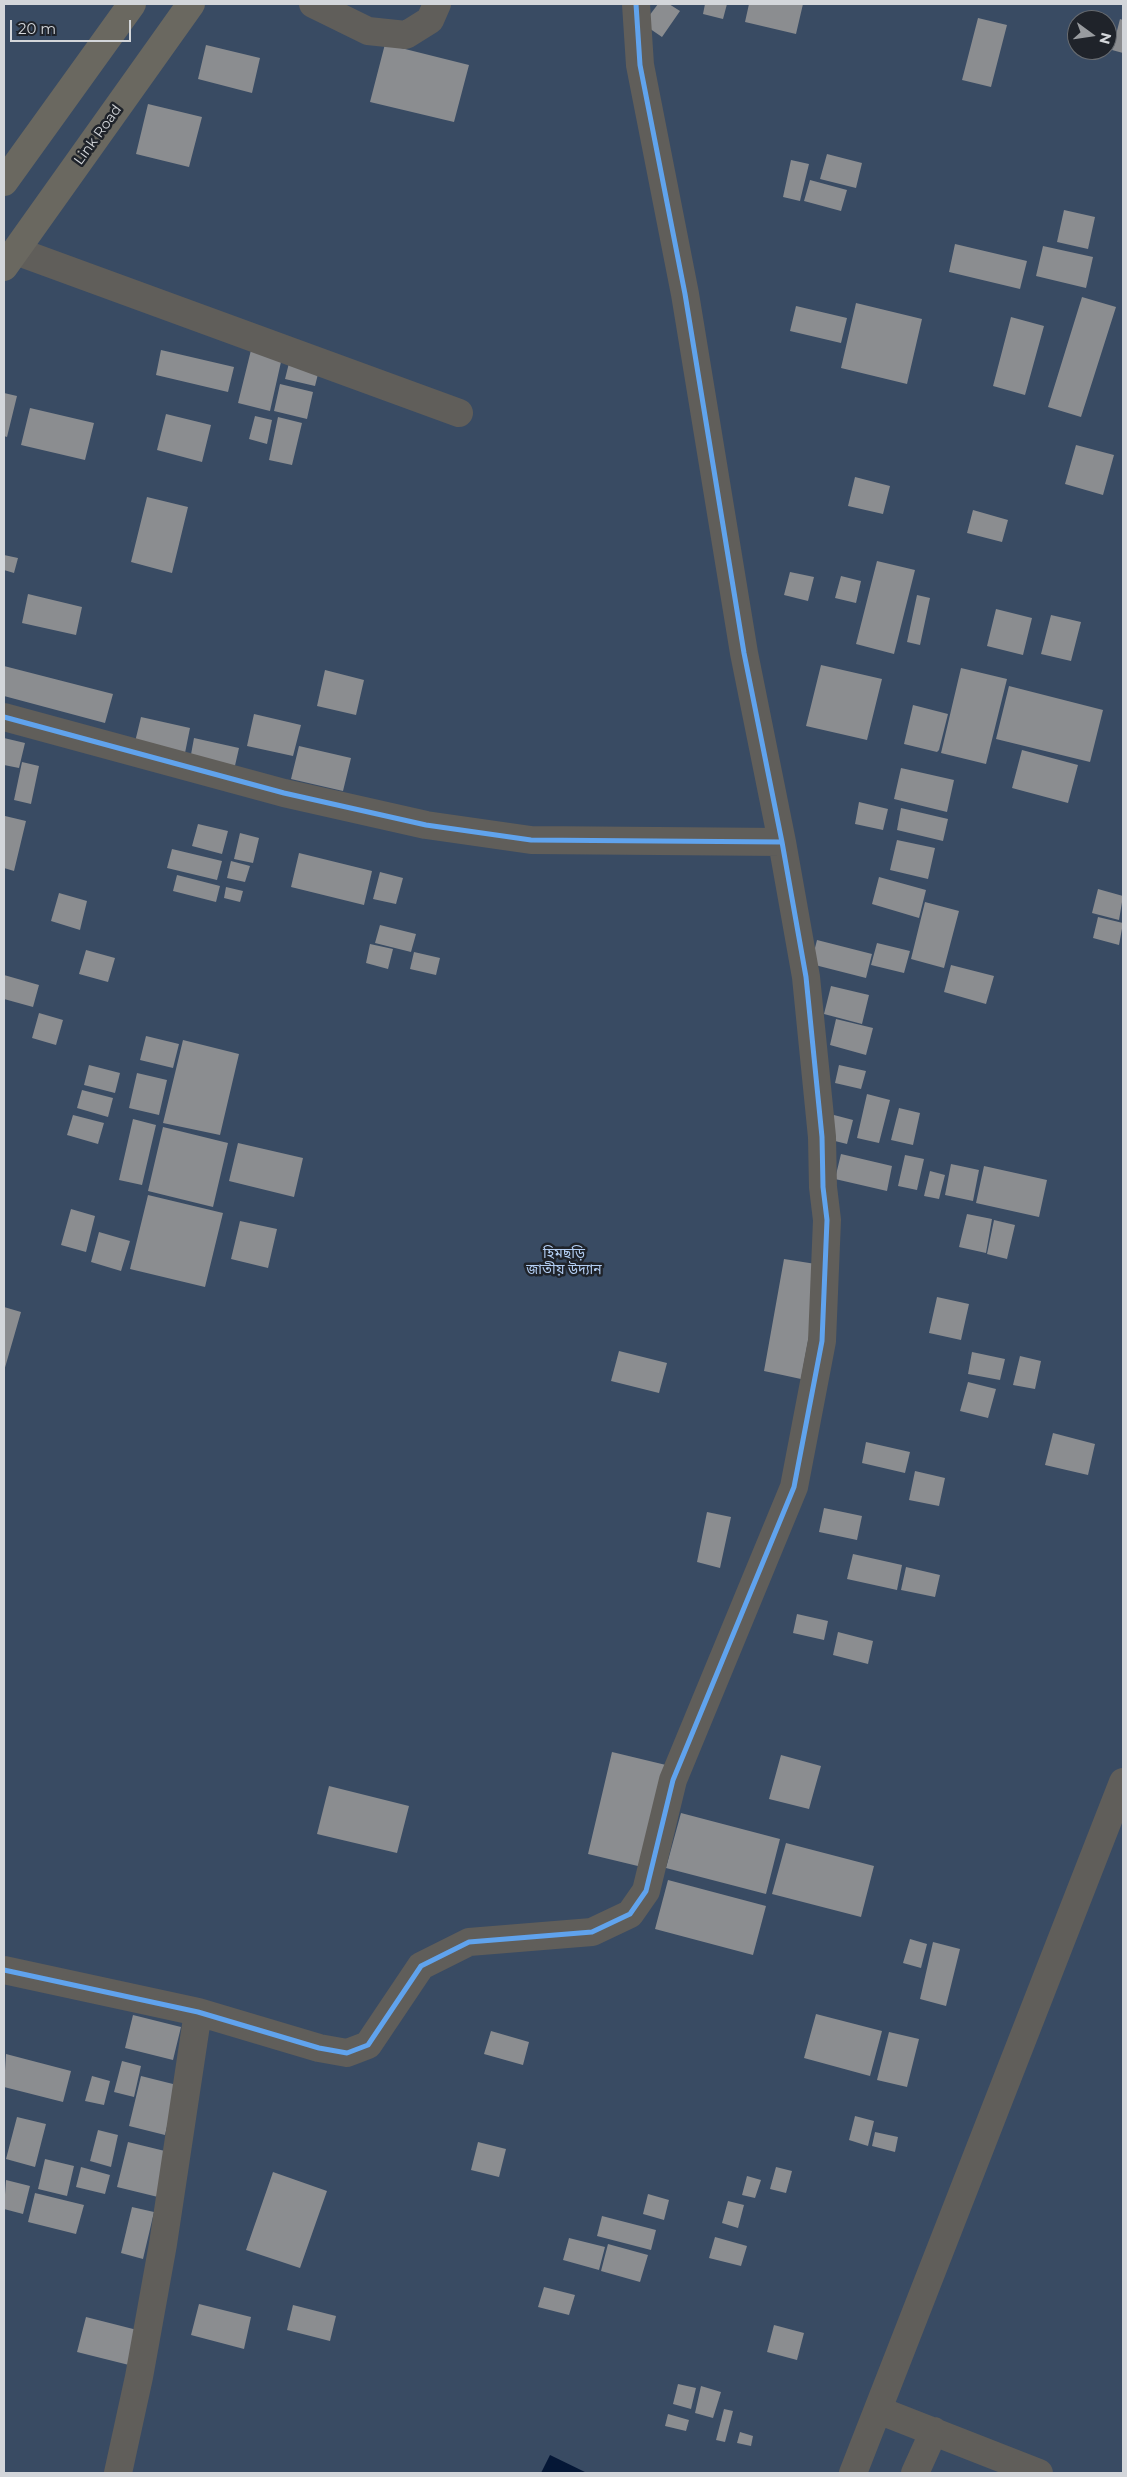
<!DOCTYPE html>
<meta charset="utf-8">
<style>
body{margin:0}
#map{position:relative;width:1127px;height:2477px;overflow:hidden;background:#2b2e31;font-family:Montserrat,sans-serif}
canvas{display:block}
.frame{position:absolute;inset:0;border:5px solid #d3d6da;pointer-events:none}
.north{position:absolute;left:1067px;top:10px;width:50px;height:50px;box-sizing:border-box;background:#1f232a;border:1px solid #676b70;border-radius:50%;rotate:104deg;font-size:14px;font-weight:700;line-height:20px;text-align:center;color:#d3d6da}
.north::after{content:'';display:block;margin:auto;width:18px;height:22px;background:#989b9f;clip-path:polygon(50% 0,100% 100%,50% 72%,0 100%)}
.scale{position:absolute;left:10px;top:20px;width:121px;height:22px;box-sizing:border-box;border:2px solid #d3d6da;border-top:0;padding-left:6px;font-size:15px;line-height:18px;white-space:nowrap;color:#d3d6da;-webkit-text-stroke:4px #1f232a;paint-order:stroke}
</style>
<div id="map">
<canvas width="1127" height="2477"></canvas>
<div class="frame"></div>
<div class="north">N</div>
<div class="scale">20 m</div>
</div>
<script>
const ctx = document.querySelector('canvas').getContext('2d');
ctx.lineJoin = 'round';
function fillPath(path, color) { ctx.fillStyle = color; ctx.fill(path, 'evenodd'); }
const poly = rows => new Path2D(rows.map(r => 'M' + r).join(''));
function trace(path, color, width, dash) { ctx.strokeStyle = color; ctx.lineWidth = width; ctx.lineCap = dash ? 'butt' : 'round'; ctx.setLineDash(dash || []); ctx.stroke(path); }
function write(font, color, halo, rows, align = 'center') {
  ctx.font = font + ' Montserrat,"Noto Sans Bengali",sans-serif'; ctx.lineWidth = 5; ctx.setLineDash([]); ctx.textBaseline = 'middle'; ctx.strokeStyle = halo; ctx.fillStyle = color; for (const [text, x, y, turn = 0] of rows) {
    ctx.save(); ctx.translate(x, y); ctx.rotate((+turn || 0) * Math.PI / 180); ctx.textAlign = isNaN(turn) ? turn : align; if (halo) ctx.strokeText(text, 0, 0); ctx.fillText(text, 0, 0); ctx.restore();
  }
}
fillPath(poly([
 [4,4,1123,4,1123,2473,4,2473],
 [1077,20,1107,20,1107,50,1077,50]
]), '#394b63');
fillPath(poly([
 [550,2455,587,2473,541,2473]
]), '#051736');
fillPath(poly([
 [658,4,669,4,680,11,662,37,643,24],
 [705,4,727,4,723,19,703,14],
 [749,4,803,4,796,34,745,22],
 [978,18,1007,25,991,87,962,80],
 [1120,19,1123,20,1123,53,1112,50],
 [385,44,469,65,454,122,370,102],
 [206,45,260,58,252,93,198,79],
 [148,104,202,117,189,167,136,154],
 [827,154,862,163,856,188,820,179],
 [791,160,809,164,800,201,783,197],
 [810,180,847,190,841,211,804,201],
 [1064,210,1095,217,1088,249,1057,242],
 [955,244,1027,261,1020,289,949,272],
 [1043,246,1093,257,1086,288,1036,276],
 [1082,297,1116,307,1081,417,1048,407],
 [856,303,922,319,907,384,841,368],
 [796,306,847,318,841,343,790,331],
 [1011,317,1044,326,1025,395,993,386],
 [252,346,283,353,270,411,238,403],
 [161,350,234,367,228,392,156,375],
 [289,363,319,370,315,386,285,379],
 [280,384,313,392,307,419,274,411],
 [4,393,17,396,7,437,4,436],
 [30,408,94,423,85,460,21,445],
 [166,414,211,425,202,462,157,450],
 [255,416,272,420,267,444,249,439],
 [278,417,302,423,292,465,269,460],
 [1076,445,1114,455,1103,495,1065,484],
 [855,477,890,486,883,514,848,506],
 [147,497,188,507,172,573,131,562],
 [973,510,1008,520,1002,542,967,533],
 [4,555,18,558,14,573,4,570],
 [877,561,915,570,894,654,856,644],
 [790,572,814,577,808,601,784,595],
 [841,576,861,581,856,603,835,598],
 [28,594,82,607,76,635,22,623],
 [917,595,930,598,920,645,907,642],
 [996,609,1032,618,1023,655,987,646],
 [1051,615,1081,622,1071,661,1041,654],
 [821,665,882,679,867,740,806,726],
 [4,666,113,694,105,723,4,696],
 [961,668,1007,679,986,764,941,753],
 [325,670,364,680,356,715,317,706],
 [1009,686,1103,710,1090,762,996,739],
 [913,705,948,714,939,750,937,752,904,744],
 [254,714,301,725,293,756,247,746],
 [141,717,190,728,185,753,135,742],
 [4,738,25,743,19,768,4,765],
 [194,738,239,748,234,770,190,760],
 [299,746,351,758,343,791,291,779],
 [1022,750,1078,765,1068,803,1012,788],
 [22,762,39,766,31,804,14,800],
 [901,768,954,780,947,812,894,799],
 [859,802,888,809,883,830,855,824],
 [901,808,948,819,943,841,897,830],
 [5,816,26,821,14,871,4,868],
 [198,824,228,831,222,854,192,846],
 [240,833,259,838,253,863,234,859],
 [897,840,935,848,928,879,890,870],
 [172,849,222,861,217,880,167,868],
 [299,853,372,871,364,905,291,887],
 [231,861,250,866,245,882,227,878],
 [380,872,403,878,396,904,373,899],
 [177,875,220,886,216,902,173,891],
 [879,877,926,890,919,918,872,904],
 [226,887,243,891,240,902,224,898],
 [1098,889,1123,896,1119,920,1092,913],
 [59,893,87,901,80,930,51,921],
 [925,902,959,911,944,968,911,959],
 [1098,917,1123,923,1119,945,1093,938],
 [380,925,416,934,411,952,375,943],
 [817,940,872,954,866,978,811,964],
 [877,943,910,951,904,973,871,965],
 [370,944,393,949,388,969,366,963],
 [86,950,115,958,108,982,79,974],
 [414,952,440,958,436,975,410,969],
 [951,965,994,976,986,1004,944,992],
 [4,975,39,985,33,1007,4,999],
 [831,986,869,995,862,1024,824,1014],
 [39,1013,63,1020,56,1045,32,1038],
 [836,1019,873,1028,866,1055,830,1045],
 [146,1036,179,1044,173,1068,140,1060],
 [183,1040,239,1054,220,1135,163,1123],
 [89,1065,120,1073,115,1093,84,1085],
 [839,1065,866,1071,861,1089,835,1083],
 [137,1073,167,1080,159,1115,129,1108],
 [82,1090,113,1098,108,1117,77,1108],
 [867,1094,890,1100,879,1143,857,1138],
 [899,1108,920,1113,913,1145,891,1140],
 [73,1115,104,1123,98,1144,67,1135],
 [834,1115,853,1120,847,1144,827,1139],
 [133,1119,156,1125,142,1185,119,1180],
 [163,1127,228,1143,213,1207,148,1191],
 [238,1143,303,1158,294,1197,229,1181],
 [841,1154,892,1166,887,1191,835,1179],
 [905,1155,924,1159,917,1190,898,1186],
 [951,1164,979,1170,973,1201,945,1195],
 [984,1166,1047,1180,1039,1217,976,1203],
 [930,1171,945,1175,939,1199,924,1196],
 [148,1195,223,1213,205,1287,130,1269],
 [71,1209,95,1216,86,1252,61,1245],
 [967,1214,992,1219,986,1253,959,1247],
 [994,1220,1015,1225,1007,1259,987,1254],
 [240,1221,277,1229,268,1268,231,1259],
 [99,1232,130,1241,121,1271,91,1262],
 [784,1259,822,1265,801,1379,764,1371],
 [937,1297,969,1304,961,1340,929,1333],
 [4,1307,21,1312,4,1371],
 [619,1351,667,1363,659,1393,611,1381],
 [972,1352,1005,1359,1000,1380,968,1374],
 [1020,1356,1041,1361,1035,1389,1013,1385],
 [968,1382,996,1389,988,1418,960,1411],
 [1053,1433,1095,1444,1088,1475,1045,1465],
 [866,1442,910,1452,905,1473,862,1463],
 [915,1471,945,1478,939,1506,909,1500],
 [824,1508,862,1516,857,1540,819,1532],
 [707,1512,731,1517,720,1568,697,1562],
 [853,1554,902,1565,897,1590,847,1579],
 [906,1567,940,1575,935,1597,901,1590],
 [797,1614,828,1621,824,1640,793,1633],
 [838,1632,873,1641,868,1664,833,1655],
 [612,1752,666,1765,642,1867,588,1854],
 [781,1755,821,1766,809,1809,769,1799],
 [329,1786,409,1806,397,1853,317,1834],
 [681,1813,780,1839,766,1894,666,1868],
 [786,1843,874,1866,861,1917,772,1894],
 [668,1880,766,1906,753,1955,655,1929],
 [910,1939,927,1944,921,1968,903,1963],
 [933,1942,960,1949,946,2006,920,1999],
 [816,2014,882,2031,870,2076,804,2058],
 [133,2015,181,2027,173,2060,125,2048],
 [491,2031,529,2042,523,2065,484,2054],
 [889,2032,919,2039,907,2087,877,2080],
 [6,2054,71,2071,63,2102,4,2087],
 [122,2061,141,2066,134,2097,114,2092],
 [92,2076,110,2081,104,2105,85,2101],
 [141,2076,177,2085,165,2135,129,2126],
 [855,2116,874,2121,868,2146,849,2140],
 [17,2117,46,2124,35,2167,6,2159],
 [98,2130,118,2135,111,2167,90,2161],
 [875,2132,898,2137,895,2152,872,2146],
 [128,2142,169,2152,158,2197,117,2187],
 [478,2142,506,2149,499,2177,471,2170],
 [45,2159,74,2166,67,2196,38,2189],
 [81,2167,110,2175,105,2194,76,2187],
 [776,2167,792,2171,786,2193,770,2189],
 [273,2172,327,2191,300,2268,246,2250],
 [747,2176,761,2180,755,2198,742,2195],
 [6,2180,30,2186,23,2214,4,2209],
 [35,2193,84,2205,76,2234,28,2222],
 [648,2194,669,2200,664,2220,643,2214],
 [728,2201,744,2205,738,2228,722,2223],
 [132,2207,154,2212,143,2259,121,2253],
 [602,2216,656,2230,651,2250,597,2236],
 [715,2237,747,2246,741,2266,709,2258],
 [569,2238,605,2247,599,2270,563,2260],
 [608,2244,648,2255,640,2282,601,2271],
 [544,2287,575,2295,569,2315,538,2307],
 [199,2304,251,2317,244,2349,191,2335],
 [293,2305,336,2316,330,2341,287,2330],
 [86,2317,141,2331,133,2366,77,2352],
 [774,2325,804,2333,797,2360,767,2352],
 [678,2384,696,2388,691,2409,673,2404],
 [701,2386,721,2392,713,2418,695,2413],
 [724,2409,733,2411,725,2442,716,2440],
 [668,2414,689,2420,686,2431,665,2426],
 [740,2432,753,2436,751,2446,737,2443]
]), '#8b8d90');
trace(poly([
 [313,4,368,31,406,35,430,20,437,4],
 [16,251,459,413],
 [4,717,284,793,426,825,531,840,782,842,744,653,685,294,640,65,636,4],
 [4,1970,198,2012,319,2048,347,2053,368,2045,421,1966,469,1942,592,1932,630,1914,646,1891,673,1780,794,1487,822,1341,827,1220,823,1187,822,1137,806,977,782,842],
 [878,2410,1039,2473],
 [118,2473,139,2377,163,2244,198,2012],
 [853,2473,1123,1782],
 [915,2473,934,2431]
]), '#605e5a', 28);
trace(poly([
 [4,182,132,4],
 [4,267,191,4]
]), '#6a6860', 28);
trace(poly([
 [4,717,284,793,426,825,531,840,782,842,744,653,685,294,640,65,636,4],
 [4,1970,198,2012,319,2048,347,2053,368,2045,421,1966,469,1942,592,1932,630,1914,646,1891,673,1780,794,1487,822,1341,827,1220,823,1187,822,1137,806,977,782,842]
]), '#60a3ed', 5);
write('14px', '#d3d6da', '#1f232a', [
 ["Link Road",98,135,-54]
]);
write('14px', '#b3cef3', '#1f232a', [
 ["হিমছড়ি",564,1254],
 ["জাতীয় উদ্যান",564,1270]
]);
</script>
